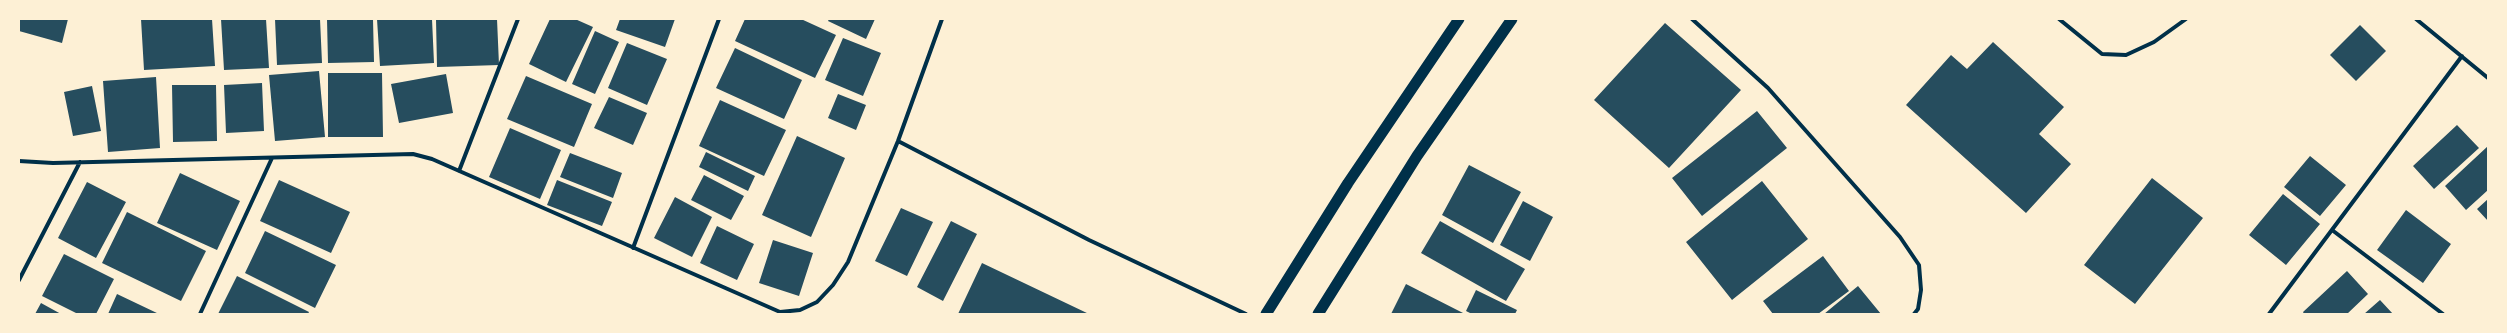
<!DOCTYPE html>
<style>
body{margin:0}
#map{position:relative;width:2507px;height:333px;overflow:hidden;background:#fdf0d5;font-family:Lato,sans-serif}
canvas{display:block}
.frame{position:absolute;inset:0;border:20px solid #fdf0d5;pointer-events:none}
</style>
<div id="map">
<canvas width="2507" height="333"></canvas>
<div class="frame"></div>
</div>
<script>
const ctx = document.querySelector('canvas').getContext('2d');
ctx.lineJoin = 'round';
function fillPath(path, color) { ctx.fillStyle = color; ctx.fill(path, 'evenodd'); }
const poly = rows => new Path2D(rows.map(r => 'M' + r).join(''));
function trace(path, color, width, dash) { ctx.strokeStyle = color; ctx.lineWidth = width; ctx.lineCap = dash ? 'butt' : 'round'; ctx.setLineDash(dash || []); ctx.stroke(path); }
fillPath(poly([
 [19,19,68,19,62,43,19,31],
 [141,19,212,19,215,66,144,70],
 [221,19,266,19,269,68,224,70],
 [275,19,320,19,322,63,277,65],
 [327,19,373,19,374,62,328,63],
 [377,19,432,19,434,63,380,66],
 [436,19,497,19,499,65,437,67],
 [550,19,575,19,593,27,566,82,529,64],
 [620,19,675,19,665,47,616,30],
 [745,19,801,19,836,35,815,78,735,41],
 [829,19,875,19,866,39,828,21],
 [1665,23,1741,90,1669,168,1594,100],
 [2360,25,2386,51,2356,81,2330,55],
 [595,31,619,42,595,94,572,84],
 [843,38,881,53,863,96,825,80],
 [1993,42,2064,107,2039,134,2071,164,2026,213,1906,105,1951,55,1967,69],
 [627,43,667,59,647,105,608,88],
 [735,48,802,80,784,119,716,88],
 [319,71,325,137,275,141,269,75],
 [328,73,382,73,383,137,328,137],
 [446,74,453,113,399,123,391,84],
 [526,76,592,104,574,147,507,119],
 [156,77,160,148,108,152,103,81],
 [262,83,264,131,226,133,224,85],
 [172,85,216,85,217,141,173,142],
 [92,86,101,131,73,136,64,92],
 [838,94,866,105,856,130,828,118],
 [609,97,647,113,633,145,594,128],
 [720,100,786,130,764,176,699,146],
 [1757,111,1787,148,1702,216,1672,178],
 [2457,125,2479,148,2434,189,2413,166],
 [510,128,561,150,540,199,489,177],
 [797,136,845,158,811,237,762,215],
 [2488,146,2488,190,2466,210,2445,186],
 [706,152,755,176,748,191,699,167],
 [570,153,622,173,613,198,560,177],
 [2310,156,2346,185,2320,216,2284,187],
 [1469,165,1521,192,1493,243,1442,215],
 [180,173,240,201,217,250,157,223],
 [704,175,744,196,731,220,691,200],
 [2152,178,2203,218,2135,304,2084,265],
 [279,180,350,212,331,253,260,221],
 [557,180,612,202,602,226,547,205],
 [1762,181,1808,239,1732,300,1686,242],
 [87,182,126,202,96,258,58,238],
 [2283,194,2320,224,2286,265,2249,235],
 [675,197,712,217,692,257,654,238],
 [2488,199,2488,221,2477,209],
 [1523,201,1553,217,1530,261,1500,245],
 [901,208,933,222,907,276,875,261],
 [2406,210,2451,244,2423,283,2377,250],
 [127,212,206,251,181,301,102,263],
 [951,221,977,234,943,301,917,287],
 [1440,221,1525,269,1506,301,1421,253],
 [717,226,754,244,737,280,700,263],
 [265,231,336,265,315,308,245,273],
 [773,240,813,253,799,296,759,283],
 [64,254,114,279,96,314,78,314,42,296],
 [1823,256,1849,291,1818,314,1773,314,1763,301],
 [982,263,1089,314,958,314],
 [2347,271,2368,294,2347,314,2304,314,2303,312],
 [237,276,309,312,308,314,218,314],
 [1406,284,1465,314,1391,314],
 [1858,286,1881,314,1824,314],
 [1476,290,1517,310,1515,314,1472,314,1466,311],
 [117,294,159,314,108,314],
 [2380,300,2393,314,2364,314],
 [41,303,61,314,35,314]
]), '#264d5e');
trace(poly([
 [1692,19,1768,88,1900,237,1919,265,1921,290,1918,309,1914,314],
 [2059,19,2102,54,2126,55,2154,42,2186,19],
 [2416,19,2488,78],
 [898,141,1089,240,1246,314],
 [19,161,53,163,413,154,432,159,780,312,800,310,817,302,833,285,848,262,898,141,942,19],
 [459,171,518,19],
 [2332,230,2443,314],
 [633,248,719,19],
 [19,280,80,162],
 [200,314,272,158],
 [2269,314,2462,56]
]), '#003049', 4);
trace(poly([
 [1266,314,1348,183,1459,19],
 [1318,314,1417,156,1512,19]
]), '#003049', 11);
</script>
